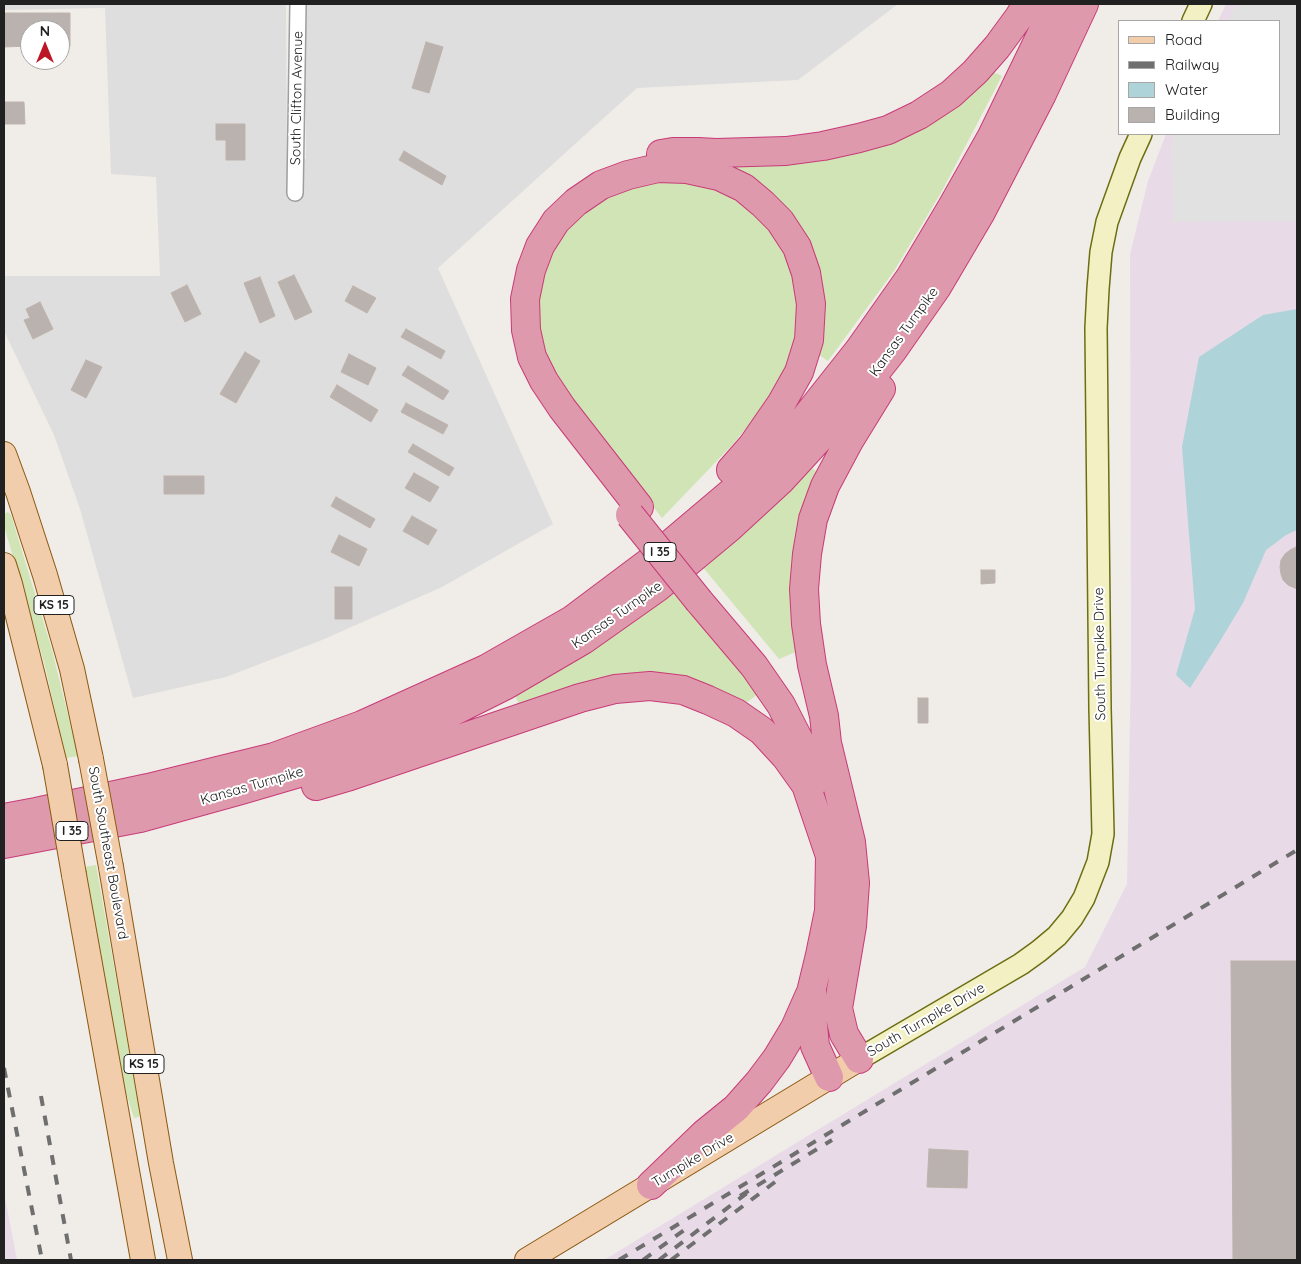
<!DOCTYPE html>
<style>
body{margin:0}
#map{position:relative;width:1301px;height:1264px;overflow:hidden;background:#f0ede8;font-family:Quicksand,sans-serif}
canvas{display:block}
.frame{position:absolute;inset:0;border:5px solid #212121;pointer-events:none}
.legend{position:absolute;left:1118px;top:20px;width:162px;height:115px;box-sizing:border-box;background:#fff;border:1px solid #a6a6a6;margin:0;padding:6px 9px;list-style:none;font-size:15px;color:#212121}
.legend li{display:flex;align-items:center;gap:10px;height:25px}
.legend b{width:25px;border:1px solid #a6a6a6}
.north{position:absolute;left:20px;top:20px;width:50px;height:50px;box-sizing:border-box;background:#fff;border:1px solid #a6a6a6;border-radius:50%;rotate:0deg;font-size:14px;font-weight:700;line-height:20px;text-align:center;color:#212121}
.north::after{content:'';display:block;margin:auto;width:18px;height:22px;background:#bb1726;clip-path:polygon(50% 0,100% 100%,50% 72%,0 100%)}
</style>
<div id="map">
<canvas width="1301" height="1264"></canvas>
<div class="frame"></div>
<ul class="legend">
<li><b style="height:6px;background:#f2cdab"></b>Road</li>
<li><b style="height:6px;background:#6f6f6f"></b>Railway</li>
<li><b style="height:14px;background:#aed3d8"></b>Water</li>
<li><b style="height:14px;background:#b9b2ae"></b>Building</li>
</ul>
<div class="north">N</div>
</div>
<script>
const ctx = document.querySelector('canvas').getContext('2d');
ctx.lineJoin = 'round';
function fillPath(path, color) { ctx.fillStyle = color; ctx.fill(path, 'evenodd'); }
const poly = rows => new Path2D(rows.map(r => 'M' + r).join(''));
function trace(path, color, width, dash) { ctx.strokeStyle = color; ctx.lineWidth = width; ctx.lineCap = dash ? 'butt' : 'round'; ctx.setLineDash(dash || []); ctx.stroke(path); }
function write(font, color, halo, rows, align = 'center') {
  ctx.font = font + ' Quicksand,sans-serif'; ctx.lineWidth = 4; ctx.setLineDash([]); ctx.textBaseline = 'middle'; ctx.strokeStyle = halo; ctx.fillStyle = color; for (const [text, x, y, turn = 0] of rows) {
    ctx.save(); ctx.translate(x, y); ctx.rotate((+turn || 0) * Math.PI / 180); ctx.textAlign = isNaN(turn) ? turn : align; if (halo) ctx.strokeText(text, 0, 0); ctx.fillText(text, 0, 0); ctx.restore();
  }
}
fillPath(poly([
 [4,4,286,4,287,160,306,159,305,4,898,4,798,80,637,88,438,268,553,524,442,587,322,640,226,677,133,698,80,509,54,435,4,331,4,276,160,276,156,177,111,174,105,8,4,10]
]), '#dfdede');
fillPath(poly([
 [1226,4,1297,4,1297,1260,604,1260,1085,967,1127,884,1131,661,1130,254,1148,181,1166,134,1280,134,1280,21,1218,21],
 [4,1192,17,1260,4,1260]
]), '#e8dbe7');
fillPath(poly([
 [989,70,1002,76,942,191,894,271,828,361,815,352,821,306,733,170,737,160,795,157],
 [654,177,720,186,779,235,801,295,794,353,763,407,734,443,662,518,563,390,545,358,539,336,537,284,556,234,600,194],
 [810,466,821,476,803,649,779,659,701,565],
 [8,512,11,515,52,650,78,756,66,758,44,662,4,526,4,514],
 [679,582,762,691,743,705,713,688,520,707,514,693],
 [96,865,134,1079,141,1110,139,1117,134,1118,126,1093,100,962,85,867]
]), '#d0e4b5');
fillPath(poly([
 [1237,4,1297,4,1297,221,1173,222,1171,142,1175,134,1280,134,1280,21,1228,21]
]), '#e1e1e1');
fillPath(poly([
 [1297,309,1297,530,1286,535,1266,550,1243,603,1217,646,1190,688,1176,675,1195,609,1182,447,1199,357,1263,315]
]), '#aed3d8');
const building = poly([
 [4,13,70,13,70,46,60,46,60,30,30,30,30,46,4,47,4,13],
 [426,42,443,47,429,93,412,88,426,42],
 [4,102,24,102,25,124,4,124,4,102],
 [216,124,245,124,245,160,226,160,226,140,216,140,216,124],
 [404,151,446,176,442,185,399,160,404,151],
 [294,275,312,312,295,320,278,282,294,275],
 [260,277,275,316,260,323,244,283,260,277],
 [187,285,201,314,185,322,171,293,187,285],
 [353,286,376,298,367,313,345,301,353,286],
 [40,302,53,329,33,339,24,320,30,318,26,309,40,302],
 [406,329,445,351,441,359,401,337,406,329],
 [245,352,260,361,236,403,220,394,245,352],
 [349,354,376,368,368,385,341,372,349,354],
 [86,360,102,367,86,398,71,390,86,360],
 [408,366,449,391,443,400,402,375,408,366],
 [337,385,378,410,371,422,330,397,337,385],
 [406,403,448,425,443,434,401,412,406,403],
 [413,444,454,468,449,476,408,452,413,444],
 [414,473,439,487,430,502,405,488,414,473],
 [164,476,204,476,204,494,164,494,164,476],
 [336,497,375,519,370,528,331,506,336,497],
 [412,516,437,530,428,545,403,531,412,516],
 [339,535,367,549,359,566,331,552,339,535],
 [1296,547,1297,547,1297,589,1288,585,1283,580,1281,574,1280,567,1281,560,1285,554,1290,550,1296,547],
 [981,570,995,570,995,583,981,584,981,570],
 [335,587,352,587,352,619,335,619,335,587],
 [918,698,928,698,928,723,918,723,918,698],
 [1231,961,1297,961,1297,1260,1233,1260,1231,961],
 [929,1149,968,1151,967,1188,927,1187,929,1149]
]);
fillPath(building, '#b9b2ae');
trace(building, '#c0b3ac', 1);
const street = poly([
 [295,193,298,4]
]);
const secondary = poly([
 [1193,21,1201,4],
 [859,1059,1021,964,1039,951,1057,936,1072,918,1084,898,1098,862,1103,834,1100,708,1096,328,1098,289,1101,252,1107,222,1130,158,1141,134]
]);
const primary = poly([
 [4,454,18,492,45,575,72,669,91,759],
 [4,565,10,584,55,765],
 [111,867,161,1163,180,1260],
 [74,875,143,1260],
 [527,1260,859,1059]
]);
const highway = poly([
 [661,154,673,152,698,152,716,153,786,151,823,146,859,138,888,130,919,115,951,94,975,72,997,47,1019,17,1027,4],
 [639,507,562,408,544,381,532,357,526,330,525,299,531,270,540,246,556,221,576,202,601,185,628,175,658,168,687,169,719,176,744,188,763,204,780,221,797,247,806,273,811,304,809,340,799,372,781,404,752,446,731,470],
 [699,601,754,666,781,705,802,746,815,781],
 [316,786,350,776,580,698,615,689,650,686,683,690,708,700,736,713,762,731,786,757,806,785,830,856],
 [4,818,36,812,148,788,274,757,362,725,486,669,572,620,648,563,732,492,806,417,859,350,911,276,952,207,991,138,1056,4],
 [826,838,830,856,829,911,820,955,812,988,812,1015,815,1046,829,1077],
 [4,844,140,818,241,790,333,763,418,729,506,685,583,640,658,587,729,528,780,481,849,406,893,350,937,287,980,214,1042,94,1084,4],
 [859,1059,844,1034,838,1008,852,926,855,883,851,842,827,743,824,716,812,665,806,624,804,589,807,554,813,519,825,486,849,441,881,389],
 [651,1185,704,1134,736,1108,759,1082,777,1058,795,1028,810,994]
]);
trace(street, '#9e9e9e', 18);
trace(secondary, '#6c6e12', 24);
trace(primary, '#8c5811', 26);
trace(highway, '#c83b78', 30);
trace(street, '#fff', 15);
trace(secondary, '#f3f1c3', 21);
trace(primary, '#f2cdab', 24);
trace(highway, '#de99ac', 28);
trace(poly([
 [4,1068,42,1260],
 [41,1096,71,1260],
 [740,1196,832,1140],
 [619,1260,1297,850],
 [643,1260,687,1228],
 [659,1260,747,1193],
 [671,1260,775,1182]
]), '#6f6f6f', 4, [10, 10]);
const primaryBridge = poly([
 [91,759,111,867],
 [55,765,74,875]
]);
const highwayBridge = poly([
 [630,515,699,601]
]);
trace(primaryBridge, '#8c5811', 26, []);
trace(highwayBridge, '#c83b78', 30, []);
trace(primaryBridge, '#f2cdab', 24);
trace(highwayBridge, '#de99ac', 28);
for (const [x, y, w] of [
 [660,552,32],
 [54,605,40],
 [72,831,32],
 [144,1064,40]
]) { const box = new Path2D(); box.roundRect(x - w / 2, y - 9.5, w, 19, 4); ctx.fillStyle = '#fff'; ctx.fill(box); trace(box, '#212121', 1); }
write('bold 12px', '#212121', null, [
 ["I 35",660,552],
 ["KS 15",54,605],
 ["I 35",72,831],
 ["KS 15",144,1064]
]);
write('14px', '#212121', '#fff', [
 ["South Clifton Avenue",297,98,-89],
 ["Kansas Turnpike",904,332,-54],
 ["Kansas Turnpike",617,615,-35],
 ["South Turnpike Drive",1100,654,-91],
 ["Kansas Turnpike",252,786,-16],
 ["South Southeast Boulevard",108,853,80],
 ["South Turnpike Drive",926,1020,-30],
 ["Turnpike Drive",693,1160,-31]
]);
</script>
